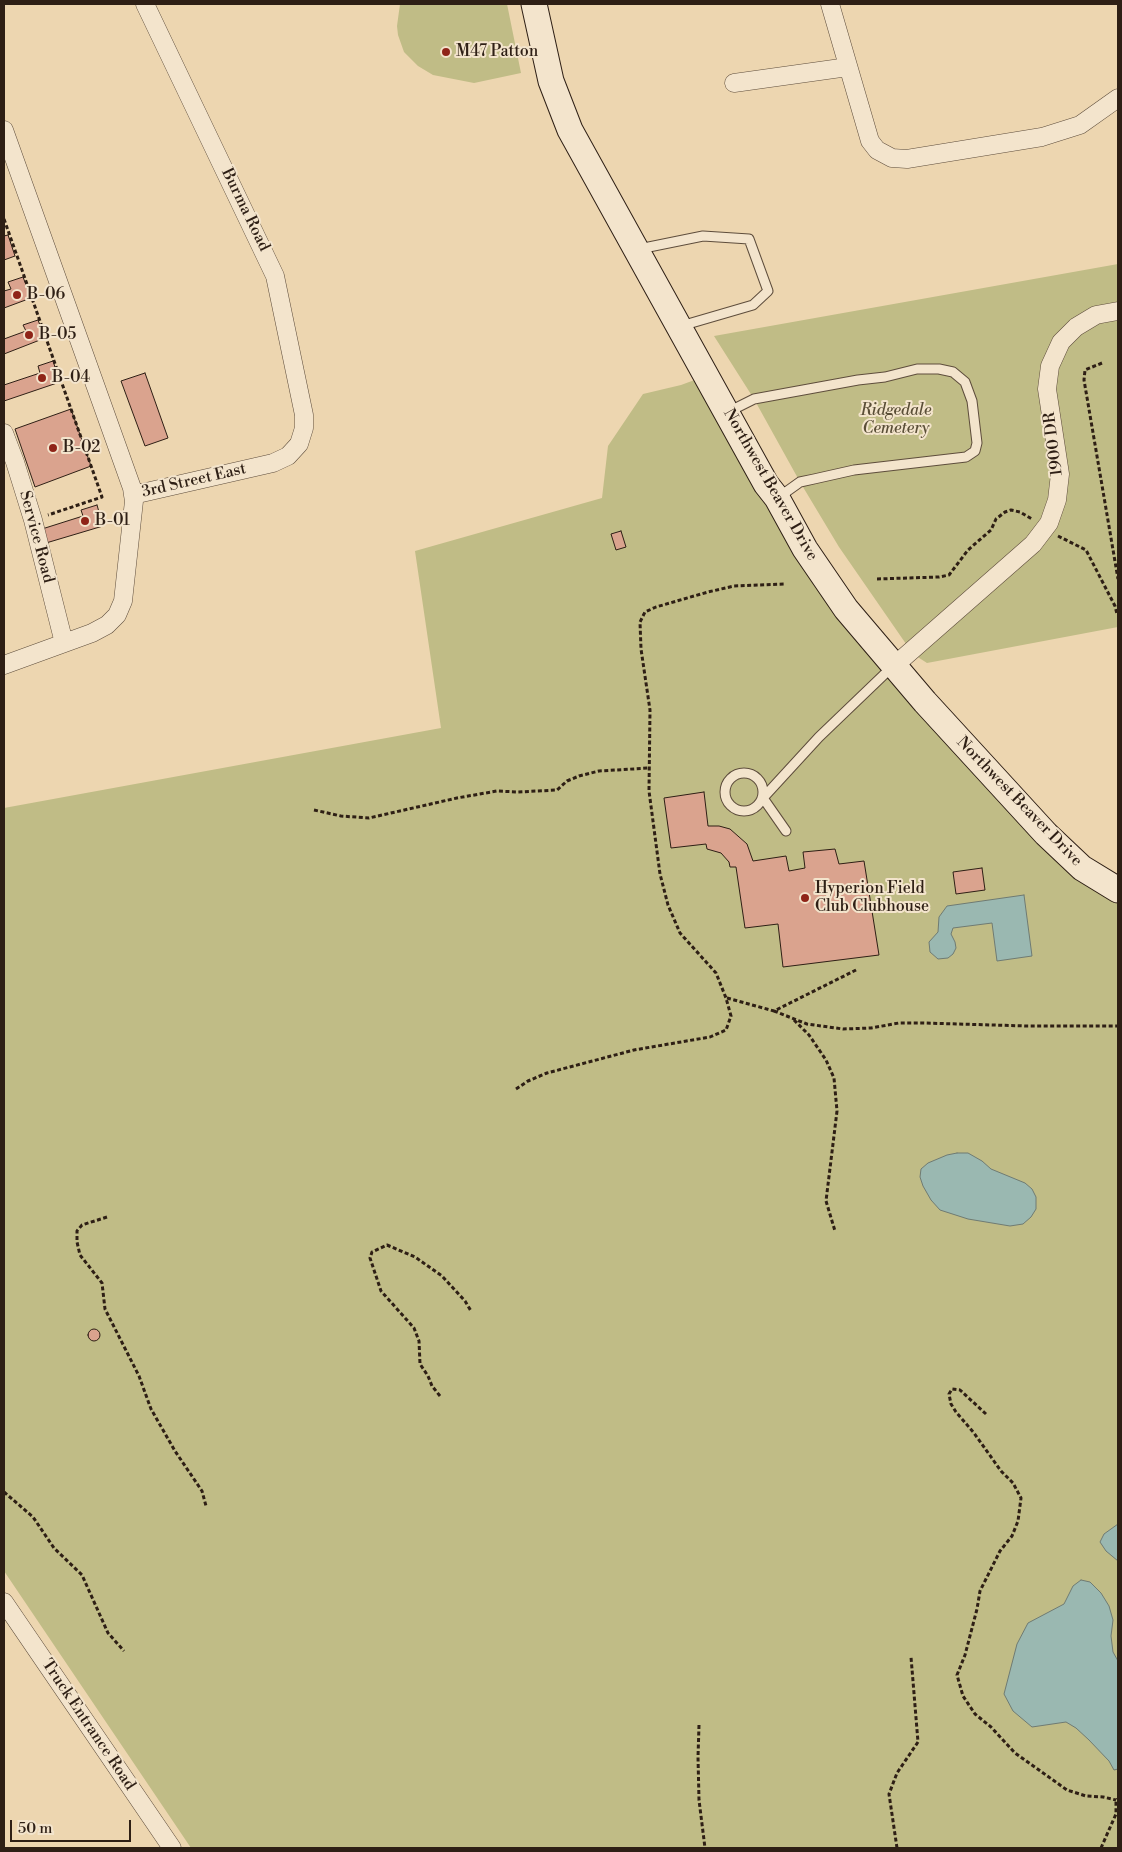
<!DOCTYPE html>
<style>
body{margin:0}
#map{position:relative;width:1122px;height:1852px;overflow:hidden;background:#edd6b0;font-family:"Libre Bodoni",serif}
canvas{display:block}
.frame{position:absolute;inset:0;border:5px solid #2e1f15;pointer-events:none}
.scale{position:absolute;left:10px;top:1820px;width:121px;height:22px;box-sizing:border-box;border:2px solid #2e1f15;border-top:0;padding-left:6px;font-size:15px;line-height:18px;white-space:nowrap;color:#2e1f15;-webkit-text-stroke:4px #f3e4cc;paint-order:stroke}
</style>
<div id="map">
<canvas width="1122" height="1852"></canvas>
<div class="frame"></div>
<div class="scale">50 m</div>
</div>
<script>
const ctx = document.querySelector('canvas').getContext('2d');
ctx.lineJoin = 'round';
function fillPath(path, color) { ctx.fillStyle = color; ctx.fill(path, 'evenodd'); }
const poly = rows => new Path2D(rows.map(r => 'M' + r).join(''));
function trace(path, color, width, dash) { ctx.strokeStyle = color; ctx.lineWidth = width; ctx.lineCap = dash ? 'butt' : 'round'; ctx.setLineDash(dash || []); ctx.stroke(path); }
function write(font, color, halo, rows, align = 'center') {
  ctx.font = font + ' "Libre Bodoni",serif'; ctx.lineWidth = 4; ctx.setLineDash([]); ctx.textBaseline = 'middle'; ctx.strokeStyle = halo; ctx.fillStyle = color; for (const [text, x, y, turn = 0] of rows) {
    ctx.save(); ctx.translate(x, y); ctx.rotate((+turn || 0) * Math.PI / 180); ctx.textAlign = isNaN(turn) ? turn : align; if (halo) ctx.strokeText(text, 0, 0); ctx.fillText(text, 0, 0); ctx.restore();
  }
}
fillPath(poly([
 [400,4,507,4,521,73,474,83,433,75,418,66,404,52,398,35,397,26],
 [1118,264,1118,627,927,663,913,654,839,547,800,482,754,399,714,336],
 [700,378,799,552,1118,896,1118,1848,191,1848,4,1571,4,808,441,728,415,551,602,498,608,446,643,394,681,385]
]), '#c0bc86');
const water = poly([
 [1024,895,1032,956,997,961,992,923,953,928,951,934,955,942,956,948,953,954,948,958,938,959,930,952,929,942,938,932,939,917,947,906,1024,895],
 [957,1153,968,1153,982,1161,991,1169,1025,1183,1032,1189,1036,1197,1036,1209,1031,1217,1023,1224,1010,1226,968,1219,940,1210,931,1200,923,1186,920,1177,921,1169,928,1163,947,1155,957,1153],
 [1118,1524,1118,1561,1106,1551,1100,1542,1104,1534,1118,1524],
 [1081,1580,1090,1582,1101,1593,1109,1606,1113,1620,1111,1636,1113,1652,1118,1661,1118,1769,1114,1770,1109,1761,1089,1740,1076,1728,1066,1722,1032,1727,1013,1711,1004,1694,1017,1644,1028,1623,1064,1604,1073,1586,1081,1580]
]);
fillPath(water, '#9ab8b1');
trace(water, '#6f7b73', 1);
const building = poly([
 [8,235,15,256,4,260,4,236,8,235],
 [23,277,31,298,4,308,4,291,11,289,8,282,23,277],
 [38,320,45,338,4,354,4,339,26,331,23,325,38,320],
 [53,361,60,382,4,401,4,385,40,373,38,366,53,361],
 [145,373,168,438,145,446,121,381,145,373],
 [71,409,91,466,35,487,15,429,71,409],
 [97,505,103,526,46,543,42,529,83,516,81,510,97,505],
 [621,531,626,547,616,550,611,534,621,531],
 [704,792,708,826,719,826,730,829,747,844,753,861,786,856,789,871,805,868,803,852,835,849,839,864,864,861,879,955,783,967,778,924,745,928,736,867,730,867,729,862,721,853,707,849,706,844,671,848,664,798,704,792],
 [982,868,985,890,956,894,953,872,982,868],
 '88 1335a6 6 0 1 1 12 0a6 6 0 1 1-12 0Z'
]);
fillPath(building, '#daa38e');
trace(building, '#2e1f15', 1);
const lane = poly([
 [639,249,703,236,749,239,768,291,753,305,681,326],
 [728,412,754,399,858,380,885,377,917,369,939,369,953,372,965,382,972,401,977,443,975,451,966,457,854,470,814,479,800,482,779,497],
 '725 792a19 19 0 1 1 38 0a19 19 0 1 1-38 0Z',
 [786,831,763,798,819,737,893,666]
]);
const street = poly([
 [830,4,870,141,877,150,892,158,907,159,1042,137,1080,125,1118,98],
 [734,83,848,67],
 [4,130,132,488,133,495],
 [4,433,15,462,33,520,64,643],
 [4,665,92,633,107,625,117,615,123,601,134,501,133,495,273,463,288,456,299,444,304,428,304,415,275,276,145,4],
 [894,666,1033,544,1049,523,1057,500,1060,474,1047,389,1050,366,1061,342,1076,327,1096,315,1118,311],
 [4,1602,172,1848]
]);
const secondary = poly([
 [534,4,551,81,570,130,766,484,777,498,805,549,846,609,925,702,1046,834,1082,868,1118,890]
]);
trace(lane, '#5e4d3c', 11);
trace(street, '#5e4d3c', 19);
trace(secondary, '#2e1f15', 27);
trace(poly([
 [4,219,102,497,48,515],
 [1102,363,1085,370,1084,380,1118,579],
 [1058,536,1086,550,1115,606,1117,614,1118,614],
 [877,579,939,577,949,575,968,550,991,530,996,519,1005,512,1011,510,1020,512,1032,519],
 [314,810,341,816,369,818,457,798,497,791,518,792,557,790,567,781,579,776,599,771,649,768],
 [727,998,774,1011,858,969],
 [774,1011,807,1024,843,1029,871,1028,899,1023,923,1023,1028,1026,1118,1026],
 [794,1020,809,1035,826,1060,834,1078,837,1111,826,1201,835,1231],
 [516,1089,528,1081,547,1073,634,1050,710,1037,726,1030,731,1016,726,998,716,973,680,933,668,905,660,874,649,791,650,710,641,649,640,622,645,612,656,607,708,592,734,586,786,584],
 [107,1217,82,1225,77,1231,77,1242,80,1255,102,1283,105,1309,139,1376,151,1409,175,1451,202,1491,206,1506],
 [440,1396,432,1386,428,1376,420,1364,419,1341,414,1328,381,1291,370,1258,372,1252,387,1245,415,1257,442,1276,465,1301,471,1311],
 [986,1414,960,1390,952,1389,949,1394,951,1404,956,1412,974,1433,1001,1471,1013,1483,1021,1498,1018,1521,1012,1536,1000,1551,980,1591,977,1609,965,1655,957,1675,963,1696,975,1714,991,1727,1015,1753,1067,1790,1086,1796,1103,1797,1116,1800],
 [4,1492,33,1517,54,1548,82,1575,108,1633,124,1651],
 [699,1725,698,1757,699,1800,705,1848],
 [897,1848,889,1794,897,1773,918,1742,911,1657],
 [1101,1848,1116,1814,1116,1800,1118,1799]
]), '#2e1f15', 3, [4, 2.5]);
trace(lane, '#f3e4cc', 9);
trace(street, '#f3e4cc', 18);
trace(secondary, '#f3e4cc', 25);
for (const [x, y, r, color] of [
 [446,52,5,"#8f2418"],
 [17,295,5,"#8f2418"],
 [29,335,5,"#8f2418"],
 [42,378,5,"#8f2418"],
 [53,448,5,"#8f2418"],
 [85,521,5,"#8f2418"],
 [805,898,5,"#8f2418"]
]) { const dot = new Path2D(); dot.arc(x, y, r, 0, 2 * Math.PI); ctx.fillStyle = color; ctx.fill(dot); trace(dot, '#f3e4cc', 2); }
write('16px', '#2e1f15', '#f3e4cc', [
 ["M47 Patton",456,52],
 ["B-06",27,295],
 ["B-05",39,335],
 ["B-04",52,378],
 ["B-02",63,448],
 ["B-01",95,521],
 ["Hyperion Field",815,889],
 ["Club Clubhouse",815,907]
], 'left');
write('16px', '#2e1f15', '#f3e4cc', [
 ["Burma Road",245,210,64],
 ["1900 DR",1054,444,-97],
 ["3rd Street East",194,481,-13],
 ["Northwest Beaver Drive",770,485,60],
 ["Service Road",36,537,75],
 ["Northwest Beaver Drive",1019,802,46],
 ["Truck Entrance Road",88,1725,56]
]);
write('italic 16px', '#5a4e37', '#f3e4cc', [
 ["Ridgedale",896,411],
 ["Cemetery",896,429]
]);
</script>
